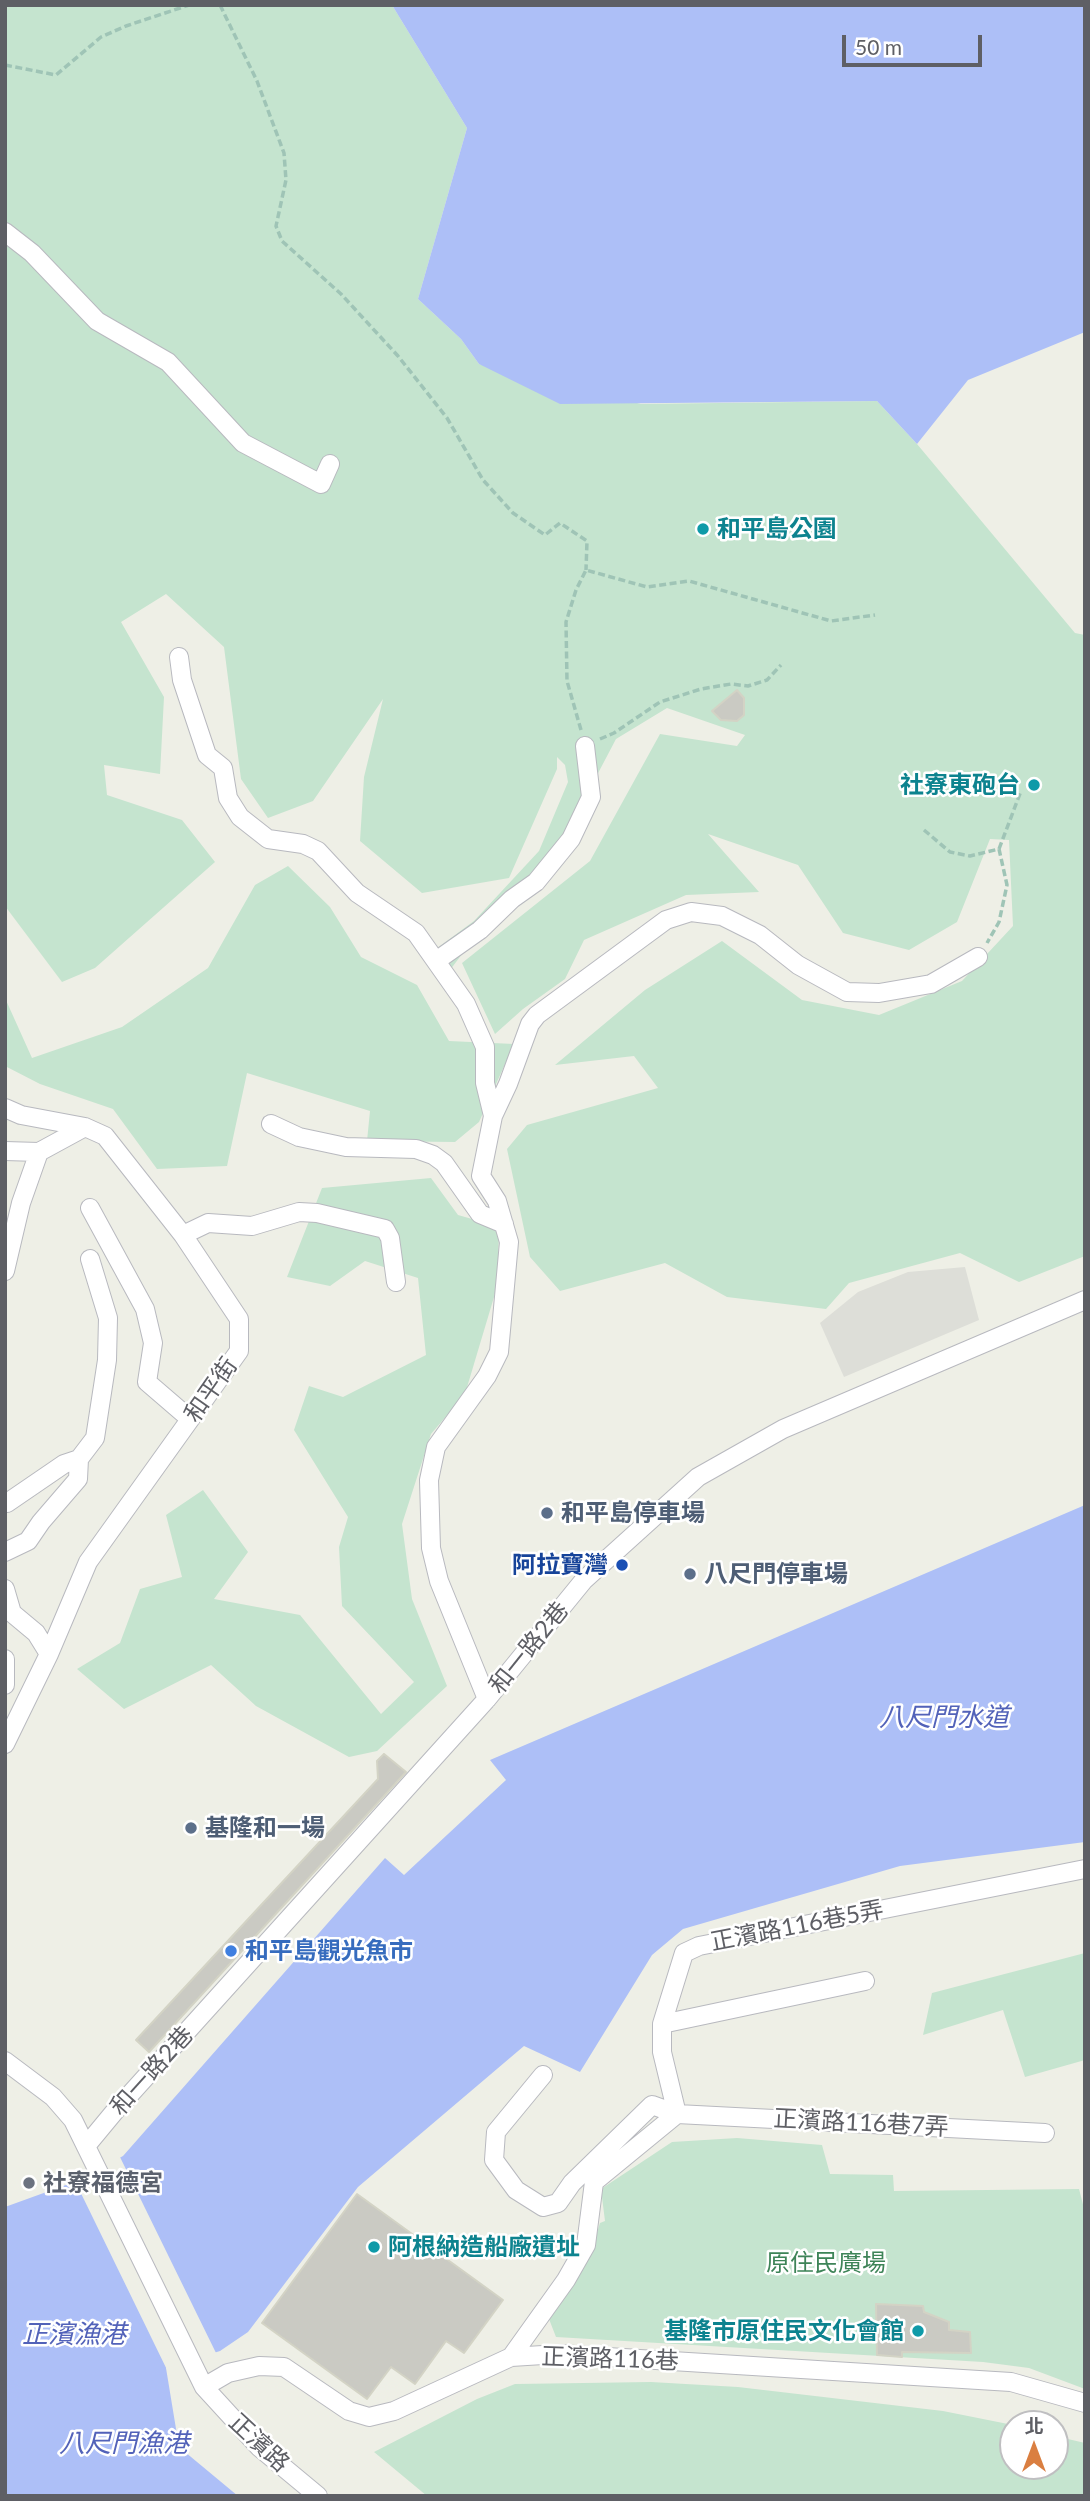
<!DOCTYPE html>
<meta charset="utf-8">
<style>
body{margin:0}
#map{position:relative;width:1090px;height:2501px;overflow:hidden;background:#eeefe6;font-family:Lato,"Noto Sans TC",sans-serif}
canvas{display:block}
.frame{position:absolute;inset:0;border:7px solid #5e5f65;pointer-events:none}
.north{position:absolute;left:999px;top:2410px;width:70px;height:70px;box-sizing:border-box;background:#fff;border:2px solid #bfbfc1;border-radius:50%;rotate:0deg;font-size:19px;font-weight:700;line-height:28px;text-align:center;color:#5e5f65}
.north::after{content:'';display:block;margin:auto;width:24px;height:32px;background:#da7f41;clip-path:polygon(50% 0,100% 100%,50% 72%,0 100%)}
.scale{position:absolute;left:842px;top:35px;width:140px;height:32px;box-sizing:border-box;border:4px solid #5e5f65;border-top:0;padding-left:9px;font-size:21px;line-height:24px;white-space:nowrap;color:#5e5f65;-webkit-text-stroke:5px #fff;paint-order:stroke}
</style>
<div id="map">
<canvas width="1090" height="2501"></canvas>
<div class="frame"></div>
<div class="north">北</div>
<div class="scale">50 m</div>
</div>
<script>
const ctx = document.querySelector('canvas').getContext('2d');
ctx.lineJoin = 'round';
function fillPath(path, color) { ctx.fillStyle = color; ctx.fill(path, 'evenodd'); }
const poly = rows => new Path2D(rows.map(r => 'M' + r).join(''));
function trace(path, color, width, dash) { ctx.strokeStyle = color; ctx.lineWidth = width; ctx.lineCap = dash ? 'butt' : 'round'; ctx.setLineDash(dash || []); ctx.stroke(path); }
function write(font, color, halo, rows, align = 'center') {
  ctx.font = font + ' Lato,"Noto Sans TC",sans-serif'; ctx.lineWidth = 5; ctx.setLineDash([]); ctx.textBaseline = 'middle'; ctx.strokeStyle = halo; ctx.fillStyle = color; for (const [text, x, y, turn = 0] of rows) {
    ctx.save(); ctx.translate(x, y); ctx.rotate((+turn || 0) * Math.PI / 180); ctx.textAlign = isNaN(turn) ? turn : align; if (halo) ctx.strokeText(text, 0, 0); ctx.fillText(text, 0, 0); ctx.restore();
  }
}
fillPath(poly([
 [965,1267,979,1320,844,1377,820,1323,858,1292,908,1272]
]), '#ddded8');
fillPath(poly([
 [5,5,392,5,467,128,418,299,461,339,479,364,641,404,877,401,917,444,1075,633,1085,635,1085,1256,1019,1282,960,1253,849,1283,826,1309,727,1297,665,1263,560,1291,530,1257,507,1149,527,1125,658,1088,634,1056,555,1065,645,990,722,941,802,1000,879,1015,962,981,1013,926,1009,840,990,839,957,922,909,950,843,933,798,865,708,834,759,892,686,895,584,940,565,979,523,1009,495,1034,462,963,590,861,660,734,737,746,745,735,667,708,616,739,545,874,472,941,450,970,436,949,474,921,539,851,568,782,565,765,557,757,557,769,509,878,422,893,360,841,364,777,383,699,313,801,268,818,241,779,224,647,166,594,121,622,164,697,160,774,104,765,107,795,182,820,215,862,95,968,62,982,5,906],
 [288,866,330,907,361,957,417,985,449,1041,514,1044,479,1122,455,1142,367,1141,370,1111,247,1073,227,1166,157,1169,113,1109,40,1084,5,1066,5,998,32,1058,122,1027,208,968,255,885],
 [431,1178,458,1215,479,1221,499,1232,497,1287,465,1394,431,1434,402,1524,412,1599,447,1686,377,1751,349,1757,256,1706,211,1665,124,1709,77,1669,120,1643,140,1589,182,1577,166,1515,203,1490,248,1552,214,1599,300,1615,381,1714,414,1682,342,1606,339,1547,348,1517,294,1430,309,1386,343,1397,426,1355,418,1278,365,1261,330,1286,287,1277,322,1188],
 [1085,1953,1085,2060,1025,2077,1003,2010,923,2035,932,1993],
 [737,2138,822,2145,830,2174,893,2175,894,2191,1079,2189,1085,2212,1085,2389,1029,2368,983,2362,556,2337,549,2319,591,2251,600,2223,605,2221,601,2189,672,2142],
 [651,2382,738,2387,943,2411,1013,2425,1013,2466,1055,2466,1055,2436,1085,2443,1085,2496,427,2496,374,2452,477,2399,515,2384]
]), '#c5e4cf');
fillPath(poly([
 [392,5,1085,5,1085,332,968,380,917,444,877,401,560,404,479,364,461,339,418,299,467,128],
 [1085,1505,1085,1842,900,1866,683,1929,652,1955,580,2072,524,2046,358,2187,248,2332,220,2351,166,2368,179,2447,238,2496,5,2496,5,2207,74,2182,123,2156,385,1858,404,1875,506,1780,490,1760]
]), '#adbff7');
fillPath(poly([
 [119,2155,217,2355,170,2371,171,2378,74,2179]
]), '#eeefe6');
const building = poly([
 [737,690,744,698,744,715,737,721,721,720,712,711,737,690],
 [384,1754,406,1772,149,2052,136,2040,378,1779,377,1761,384,1754],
 [357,2194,503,2300,464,2353,446,2341,415,2384,391,2367,367,2399,262,2323,357,2194],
 [876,2304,923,2306,924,2312,949,2322,949,2330,970,2332,971,2353,902,2352,902,2357,877,2355,876,2304]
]);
fillPath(building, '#cacac3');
trace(building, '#d3d3c5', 2);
const minor = poly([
 [5,232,32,253,97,321,168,362,243,443,321,484,330,464],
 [179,657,182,680,207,755,223,768,228,798,240,817,268,839,303,844,318,851,357,893,416,933,466,1004,485,1047,485,1083,493,1116],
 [436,961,480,930,512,899,536,882,571,839,591,797,585,746],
 [5,1108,21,1115,85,1127,105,1136,183,1235,239,1319,239,1351,88,1562,49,1654,5,1744],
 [271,1124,299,1137,346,1147,416,1149,433,1155,444,1163,480,1214,504,1224],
 [5,1151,39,1152],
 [90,1208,145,1309,153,1343,147,1382,190,1419],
 [183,1235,208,1223,252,1226,299,1212,317,1213,385,1229,390,1238,396,1282],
 [5,1271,21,1203,39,1152,85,1127],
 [5,1501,7,1503,64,1464,79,1459],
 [5,1552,28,1541,41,1522,78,1479,79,1459,95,1438,107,1360,108,1318,90,1259],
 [5,1589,12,1613,36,1633,49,1654],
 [5,1659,5,1685],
 [487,1699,439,1581,431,1548,429,1480,436,1447,487,1376,499,1352,509,1242,497,1201,481,1176,493,1116,508,1084,530,1024,537,1015,666,920,691,912,722,916,760,935,798,965,847,992,879,993,931,984,978,957],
 [662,2024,865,1981],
 [5,2061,53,2097,73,2120,204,2387,259,2447,318,2496],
 [543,2075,496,2132,494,2160,516,2190,543,2207,558,2203,572,2183,652,2105,677,2114,1045,2133],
 [86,2146,115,2111,487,1699,584,1580,698,1477,783,1429,1085,1300],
 [511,2357,566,2280,586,2245,594,2182,677,2114,662,2052,662,2024,684,1953,699,1946,1085,1869],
 [204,2387,228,2373,259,2366,284,2367,349,2411,369,2417,394,2411,511,2357,559,2354,1011,2382,1085,2403]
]);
trace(minor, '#b8b9bf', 20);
trace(poly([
 [220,5,257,81,284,153,286,180,276,226,282,241,341,294,398,356,447,418,483,480,513,513,545,535,560,523,587,541,586,570],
 [5,65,56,75,101,37,126,26,189,5],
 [581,730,567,681,566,622,576,590,586,570,647,587,689,581,831,621,875,615],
 [600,739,614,733,660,702,701,689,731,684,748,686,767,680,781,665],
 [924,830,950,852,970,856,999,849,1007,885,999,922,987,943],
 [999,849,1021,791]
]), '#9fc4b6', 3.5, [7, 3.5]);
trace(minor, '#fff', 18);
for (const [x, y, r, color] of [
 [703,529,7,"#0f9aa8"],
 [1034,785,7,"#0f9aa8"],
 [547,1513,7,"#5c6f8a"],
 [622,1565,7,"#1a4fb4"],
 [690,1574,7,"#5c6f8a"],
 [191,1828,7,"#5c6f8a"],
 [231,1951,7,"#3f7fe0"],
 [29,2183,7,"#6b7280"],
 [374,2247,7,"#0f9aa8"],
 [918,2331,7,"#0f9aa8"]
]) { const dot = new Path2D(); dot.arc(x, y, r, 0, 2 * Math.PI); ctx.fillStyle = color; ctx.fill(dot); trace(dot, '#fff', 2.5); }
write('bold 24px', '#0d838f', '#fff', [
 ["和平島公園",717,529],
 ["社寮東砲台",1020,785,"right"],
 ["阿根納造船廠遺址",388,2247],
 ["基隆市原住民文化會館",904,2331,"right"]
], 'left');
write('24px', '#5e5f65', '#fff', [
 ["和平街",211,1390,-55],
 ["和一路2巷",529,1648,-51],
 ["正濱路116巷5弄",797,1926,-11],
 ["和一路2巷",152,2071,-48],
 ["正濱路116巷7弄",861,2123,3],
 ["正濱路116巷",610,2359,2],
 ["正濱路",259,2443,43]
]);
write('bold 24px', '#4e5e75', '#fff', [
 ["和平島停車場",561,1513],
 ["八尺門停車場",704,1574],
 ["基隆和一場",205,1828]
], 'left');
write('bold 24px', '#164399', '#fff', [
 ["阿拉寶灣",608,1565]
], 'right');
write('bold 24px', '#366cbe', '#fff', [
 ["和平島觀光魚市",245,1951]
], 'left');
write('bold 24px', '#5b616d', '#fff', [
 ["社寮福德宮",43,2183]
], 'left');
write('24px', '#3e8458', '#fff', [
 ["原住民廣場",826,2263]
]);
write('italic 26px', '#5262b9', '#fff', [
 ["八尺門水道",944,1718],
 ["正濱漁港",74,2335],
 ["八尺門漁港",124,2444]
]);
</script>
